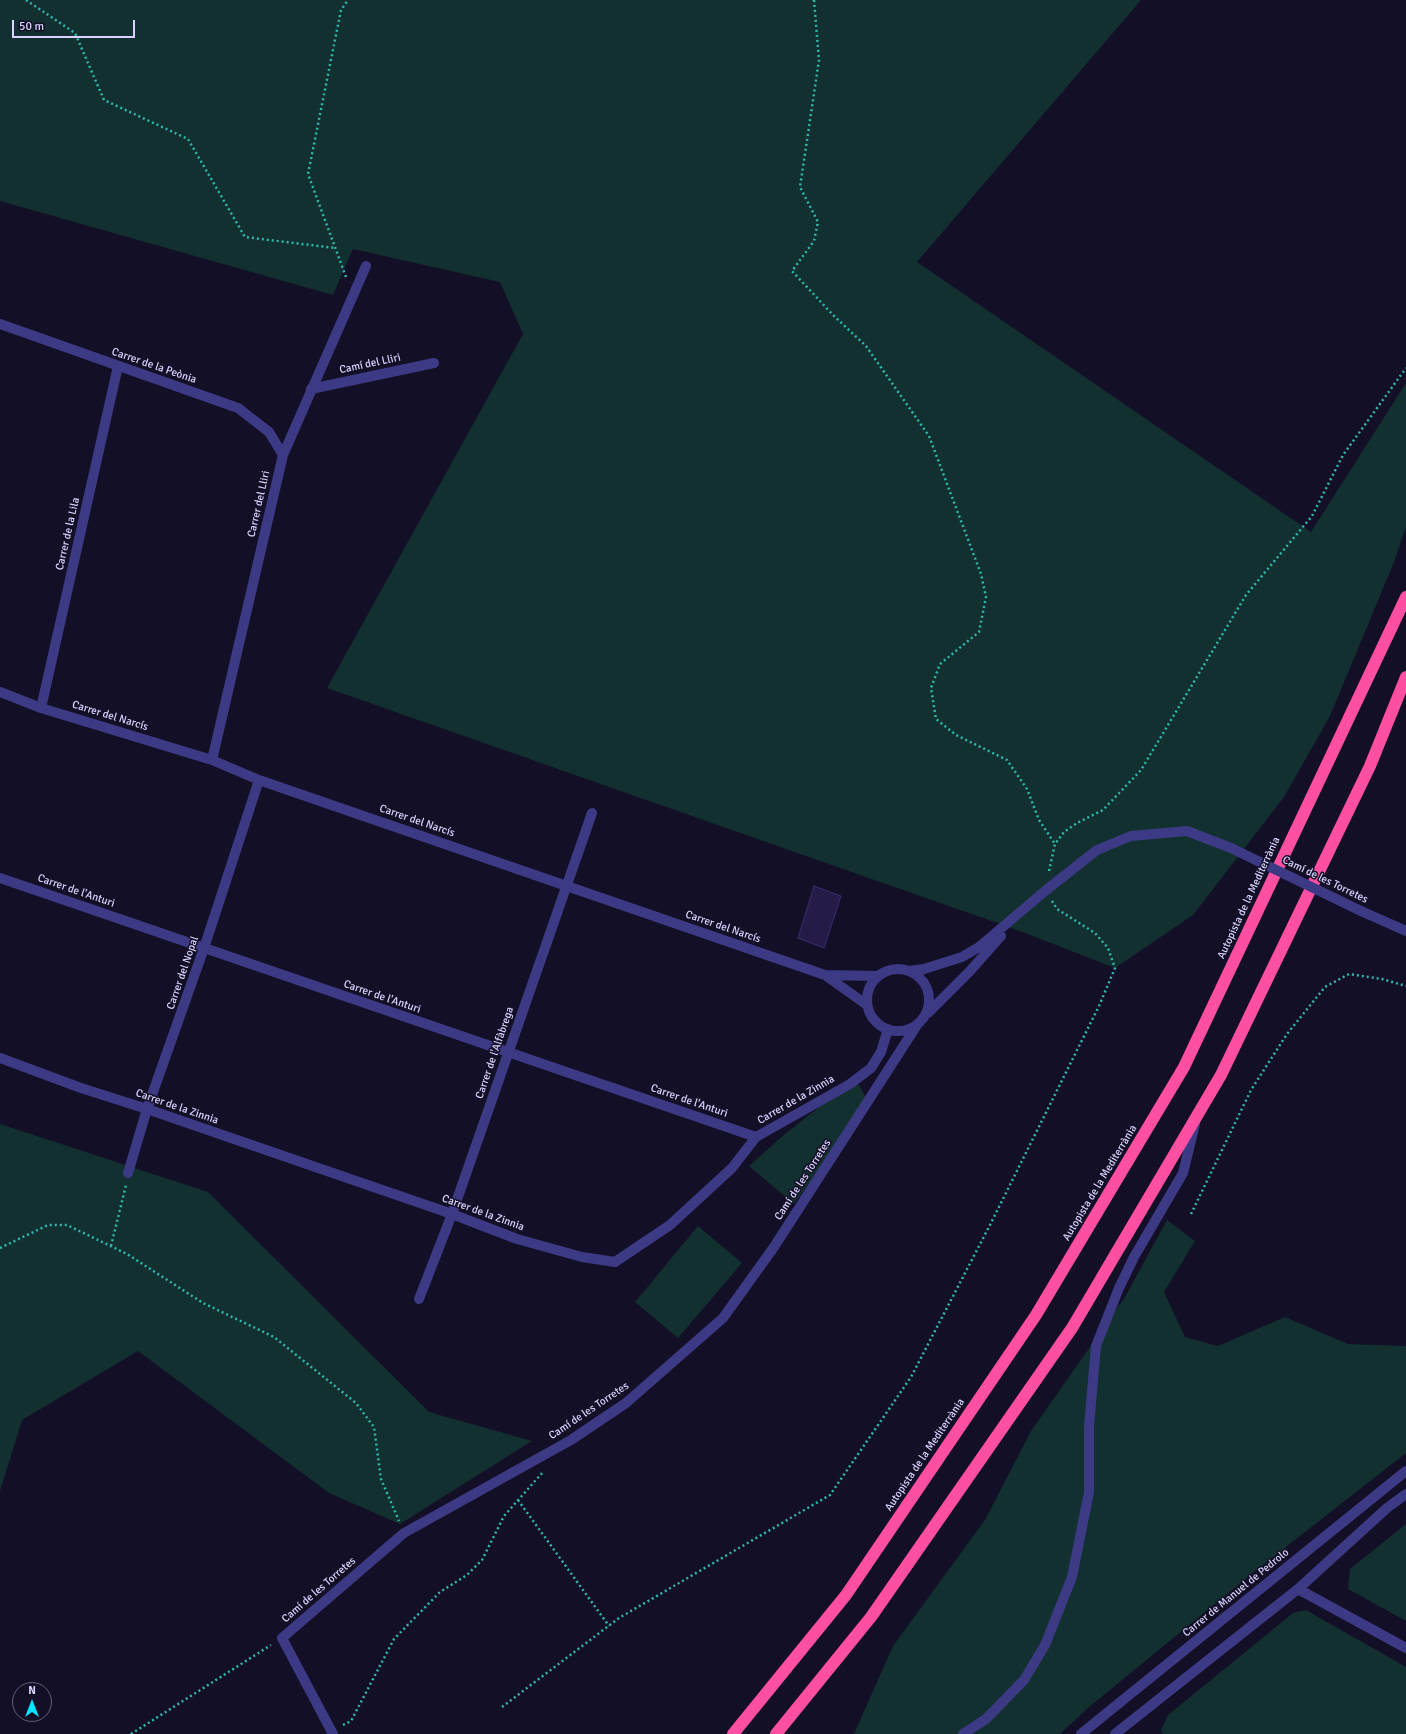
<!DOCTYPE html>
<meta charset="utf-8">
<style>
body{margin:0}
#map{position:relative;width:1406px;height:1734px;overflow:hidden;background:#130f26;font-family:Signika,sans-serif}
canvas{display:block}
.north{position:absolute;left:12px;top:1682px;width:40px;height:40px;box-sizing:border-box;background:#130f26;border:1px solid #625e7d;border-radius:50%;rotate:0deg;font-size:11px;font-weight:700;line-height:16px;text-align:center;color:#d9d4ff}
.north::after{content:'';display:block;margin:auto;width:14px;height:18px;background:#00e5ff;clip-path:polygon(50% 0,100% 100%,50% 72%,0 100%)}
.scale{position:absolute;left:12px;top:20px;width:123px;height:18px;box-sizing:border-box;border:2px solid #d9d4ff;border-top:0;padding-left:5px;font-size:12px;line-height:14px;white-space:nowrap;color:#d9d4ff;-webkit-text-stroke:3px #130f26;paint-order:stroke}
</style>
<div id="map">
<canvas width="1406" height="1734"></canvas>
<div class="north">N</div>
<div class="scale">50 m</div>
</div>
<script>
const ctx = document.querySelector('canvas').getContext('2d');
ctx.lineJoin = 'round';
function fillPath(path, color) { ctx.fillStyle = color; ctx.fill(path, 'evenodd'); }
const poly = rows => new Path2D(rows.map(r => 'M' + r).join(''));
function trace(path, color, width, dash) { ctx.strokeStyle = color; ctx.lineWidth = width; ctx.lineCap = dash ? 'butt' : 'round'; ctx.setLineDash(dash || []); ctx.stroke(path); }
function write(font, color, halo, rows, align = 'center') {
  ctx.font = font + ' Signika,sans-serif'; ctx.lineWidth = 3; ctx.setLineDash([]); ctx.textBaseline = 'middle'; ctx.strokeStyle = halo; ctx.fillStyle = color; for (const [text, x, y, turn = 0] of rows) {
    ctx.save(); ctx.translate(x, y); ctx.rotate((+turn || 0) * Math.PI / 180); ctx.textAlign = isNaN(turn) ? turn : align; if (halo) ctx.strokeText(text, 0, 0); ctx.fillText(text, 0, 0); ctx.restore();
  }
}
fillPath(poly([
 [0,0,1141,0,917,262,1311,532,1406,383,1406,527,1394,562,1330,716,1284,797,1193,915,1115,968,1020,931,327,688,523,334,500,282,353,249,333,295,0,201],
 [855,1079,869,1102,794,1204,749,1166,786,1133],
 [0,1124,208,1192,429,1412,532,1441,400,1524,329,1493,138,1351,22,1420,0,1491],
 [1167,1220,1195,1241,1164,1292,1185,1337,1218,1346,1285,1317,1348,1344,1406,1346,1406,1453,1254,1572,1089,1707,1060,1734,854,1734,893,1646,985,1520,1031,1431,1125,1297],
 [698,1226,742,1263,678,1338,635,1302],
 [1406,1524,1406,1621,1348,1589,1350,1569],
 [1306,1610,1406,1667,1406,1734,1163,1734,1161,1730,1168,1715,1293,1613]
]), '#12302f');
const building = poly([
 [814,886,841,896,824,948,798,938,814,886]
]);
fillPath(building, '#241b47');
trace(building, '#3b2d73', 1);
trace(poly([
 [26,0,75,33,104,100,188,139,245,237,335,248],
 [814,0,819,60,800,187,818,222,814,241,792,271,833,315,866,346,929,436,981,574,986,597,979,632,940,664,931,688,936,719,956,735,1007,760,1027,789,1039,820,1055,844],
 [346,277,308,174,341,10,348,0],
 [1049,871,1055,844,1064,832,1077,823,1103,810,1141,770,1246,595,1312,516,1343,455,1406,368],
 [1191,1214,1251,1090,1287,1034,1325,987,1349,974,1382,979,1406,986],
 [111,1246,126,1185],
 [0,1248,48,1225,67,1225,127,1254,203,1303,274,1337,356,1403,374,1427,381,1479,399,1521],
 [518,1500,609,1626],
 [502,1707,619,1618,830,1495,911,1377,991,1223,1099,1006,1115,968,1108,948,1095,933,1057,909,1052,901],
 [343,1725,351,1721,394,1639,440,1592,467,1575,482,1560,504,1516,543,1472],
 [131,1734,271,1645]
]), '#2fb8b0', 2.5, [2, 3]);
trace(poly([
 [0,324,238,408,269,432,283,455],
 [311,389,434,363],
 [0,692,41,708,212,760,259,780,825,975,878,976],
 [41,708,118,366],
 [212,760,283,455,366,266],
 [0,878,756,1137],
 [1361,911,1406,931],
 '867 1000a31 31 0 1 1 62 0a31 31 0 1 1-62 0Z',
 [909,971,924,969,962,957,979,947,1045,891,1097,850,1131,836,1187,831,1231,848],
 [825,975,867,1005],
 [928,1013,970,971,1001,936],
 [0,1058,81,1088,147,1109,452,1214,517,1239,582,1257,615,1262,670,1225,732,1168,756,1137,850,1084,871,1068,881,1052,888,1029],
 [128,1173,147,1109,204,948,259,780],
 [419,1299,452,1214,592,813],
 [1298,1589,1406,1648],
 [333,1734,282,1638,404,1533,571,1440,626,1403,723,1318,774,1247,917,1025],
 [963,1734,986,1719,1024,1680,1045,1645,1072,1577,1089,1492,1089,1426,1096,1346,1119,1288,1134,1257,1183,1173,1195,1124],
 [1081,1734,1406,1471],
 [1115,1734,1298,1589,1387,1508,1406,1494]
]), '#3d3a85', 10);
trace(poly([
 [733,1734,846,1595,1036,1315,1184,1067,1406,597],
 [776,1734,871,1617,1072,1328,1221,1075,1370,766,1406,677]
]), '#ff4fa3', 12);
trace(poly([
 [1231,848,1361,911]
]), '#3d3a85', 10);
write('11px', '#d9d4ff', '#130f26', [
 ["Camí del Lliri",370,364,-12],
 ["Carrer de la Peònia",154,366,19],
 ["Carrer del Lliri",259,504,-77],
 ["Carrer de la Lila",68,534,-77],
 ["Carrer del Narcís",110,716,17],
 ["Carrer del Narcís",417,821,19],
 ["Camí de les Torretes",1325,880,26],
 ["Carrer de l'Anturi",76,891,19],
 ["Autopista de la Mediterrània",1249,898,-65],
 ["Carrer del Narcís",723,927,19],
 ["Carrer del Nopal",183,973,-71],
 ["Carrer de l'Anturi",382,997,19],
 ["Carrer de l'Alfàbrega",495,1053,-71],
 ["Carrer de la Zinnia",796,1100,-30],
 ["Carrer de l'Anturi",689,1101,19],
 ["Carrer de la Zinnia",177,1107,19],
 ["Camí de les Torretes",803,1180,-57],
 ["Autopista de la Mediterrània",1100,1183,-59],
 ["Carrer de la Zinnia",483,1213,20],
 ["Camí de les Torretes",589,1411,-34],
 ["Autopista de la Mediterrània",925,1455,-56],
 ["Camí de les Torretes",319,1590,-41],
 ["Carrer de Manuel de Pedrolo",1236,1593,-39]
]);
</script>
